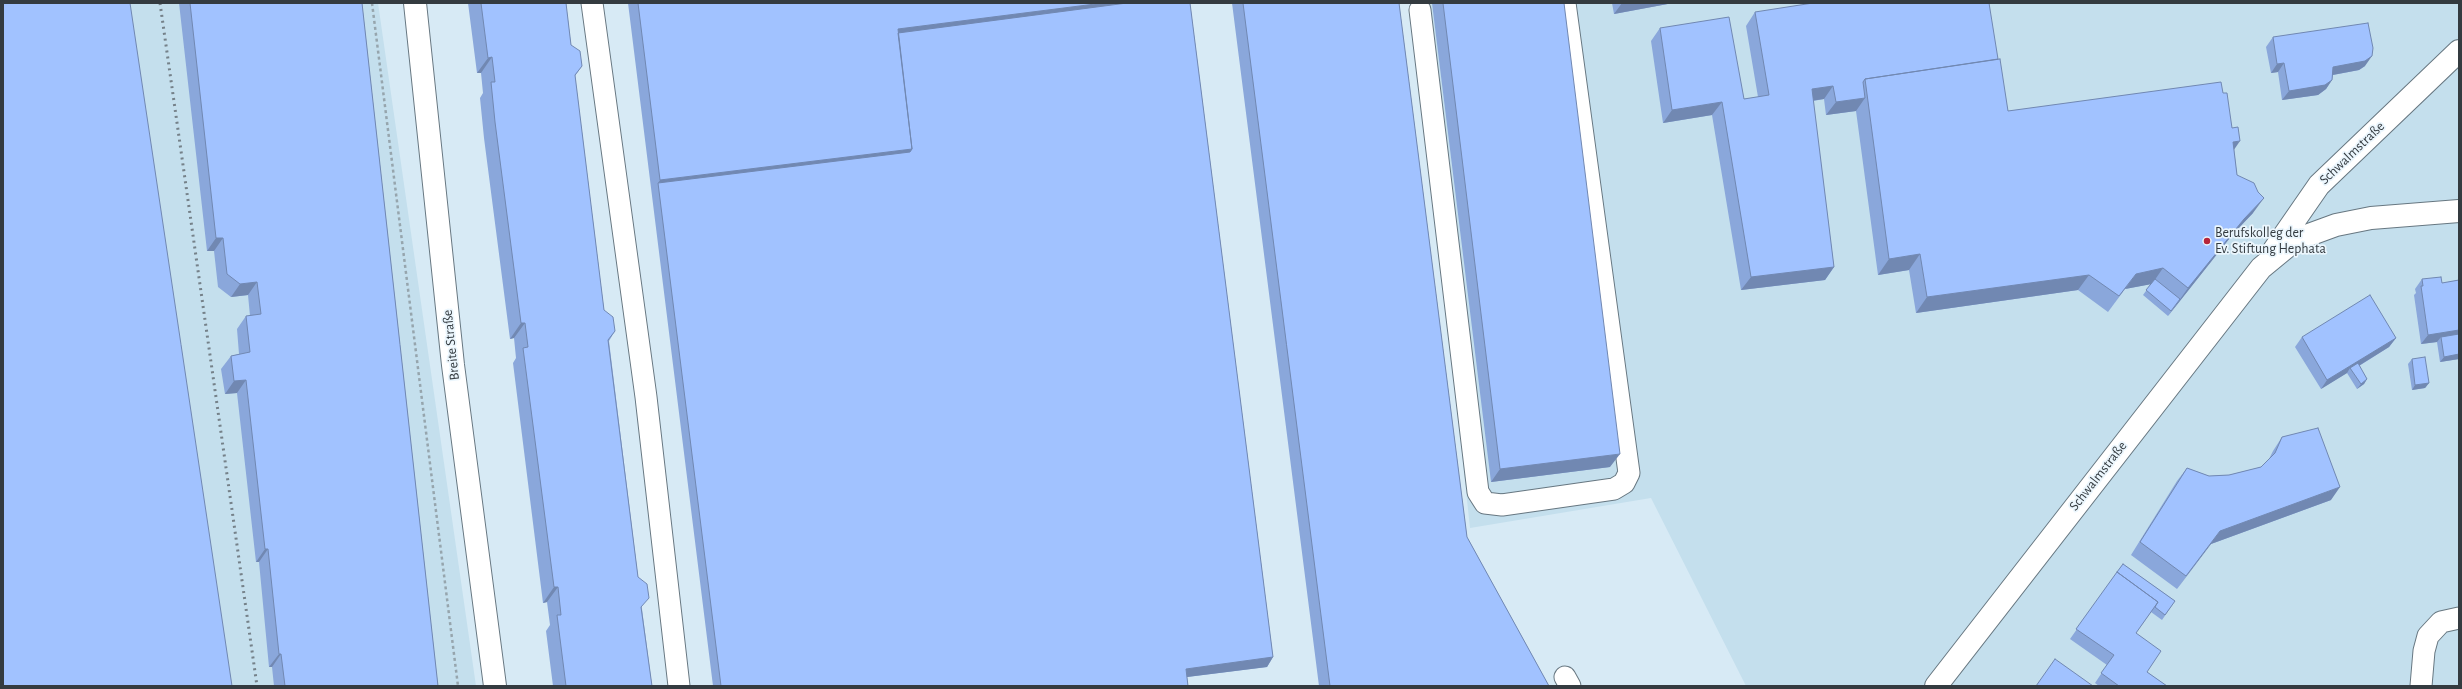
<!DOCTYPE html>
<meta charset="utf-8">
<style>
body{margin:0}
#map{position:relative;width:2462px;height:689px;overflow:hidden;background:#d7eaf5;font-family:"Alegreya Sans",sans-serif}
canvas{display:block}
.frame{position:absolute;inset:0;border:4px solid #343b40;pointer-events:none}
</style>
<div id="map">
<canvas width="2462" height="689"></canvas>
<div class="frame"></div>
</div>
<script>
const ctx = document.querySelector('canvas').getContext('2d');
ctx.lineJoin = 'round';
function fillPath(path, color) { ctx.fillStyle = color; ctx.fill(path, 'evenodd'); }
const poly = rows => new Path2D(rows.map(r => 'M' + r).join(''));
function trace(path, color, width, dash) { ctx.strokeStyle = color; ctx.lineWidth = width; ctx.lineCap = dash ? 'butt' : 'round'; ctx.setLineDash(dash || []); ctx.stroke(path); }
function write(font, color, halo, rows, align = 'center') {
  ctx.font = font + ' "Alegreya Sans",sans-serif'; ctx.lineWidth = 3.5; ctx.setLineDash([]); ctx.textBaseline = 'middle'; ctx.strokeStyle = halo; ctx.fillStyle = color; for (const [text, x, y, turn = 0] of rows) {
    ctx.save(); ctx.translate(x, y); ctx.rotate((+turn || 0) * Math.PI / 180); ctx.textAlign = isNaN(turn) ? turn : align; if (halo) ctx.strokeText(text, 0, 0); ctx.fillText(text, 0, 0); ctx.restore();
  }
}
fillPath(poly([
 [3,3,378,3,476,686,3,686],
 [1414,3,2459,3,2459,686,1746,686,1651,498,1470,528]
]), '#c4dfed');
const lane = poly([
 [592,3,646,397,679,686],
 [1420,10,1478,492,1485,503,1502,505,1614,489,1624,483,1629,473,1565,3],
 [1565,677,1570,686],
 [2421,686,2424,651,2428,636,2441,622,2459,618]
]);
const street = poly([
 [2274,250,2319,185,2459,51],
 [1936,686,2261,268,2295,240,2336,225,2371,218,2459,211]
]);
const secondary = poly([
 [415,3,453,365,495,686]
]);
trace(lane, '#677781', 23);
trace(street, '#677781', 24);
trace(secondary, '#677781', 24);
trace(poly([
 [372,3,458,686]
]), '#96a5ad', 2.5, [3, 3]);
trace(lane, '#fff', 21);
trace(street, '#fff', 22);
trace(secondary, '#fff', 22);
trace(poly([
 [160,3,257,686]
]), '#758189', 3, [2, 4]);
fillPath(poly([
 [179,3,362,3,438,686,274,686,272,667,269,667,259,562,256,562,237,393,225,394,221,369,231,356,239,354,237,329,246,316,250,316,248,295,231,297,218,287,214,251,207,251],
 [468,3,566,3,571,45,582,66,575,76,604,310,615,331,609,341,642,609,652,686,553,686,546,631,550,625,547,602,543,603,513,363,516,358,514,338,510,339,484,138,480,98,483,93,481,73,477,73],
 [628,3,1190,3,1273,657,1267,667,1187,677,1188,686,713,686],
 [1232,3,1399,3,1467,537,1549,686,1319,686],
 [1432,3,1564,3,1610,467,1491,482],
 [1612,3,1673,3,1614,14],
 [1755,12,1998,59,2008,111,2223,93,2234,149,2237,175,2253,213,2233,234,2168,316,2143,295,2151,284,2125,289,2108,312,2078,290,1916,313,1909,270,1878,275,1856,111,1826,115,1824,99,1813,101,1834,267,1825,280,1741,290,1712,115,1663,123,1651,41,1660,28,1744,99,1758,97,1746,26],
 [2273,37,2365,66,2359,70,2333,75,2332,80,2326,89,2318,95,2282,100,2278,72,2271,73,2266,47],
 [2422,279,2442,283,2459,280,2459,359,2440,362,2437,342,2421,344,2414,295,2416,293,2415,289],
 [2302,337,2396,338,2389,347,2359,366,2367,379,2364,384,2357,389,2347,373,2321,389,2295,347],
 [2412,359,2429,383,2425,388,2412,390,2408,364],
 [2282,437,2331,500,2211,544,2177,589,2131,555,2177,481,2187,468,2209,476,2229,475,2261,467,2269,459,2273,451],
 [2123,564,2175,601,2162,620,2151,612,2136,633,2147,672,2167,686,2099,686,2095,683,2107,665,2070,639]
]), '#8aa7db');
fillPath(poly([
 [1103,3,1144,3,896,42,898,29],
 [1622,3,1673,3,1614,14],
 [2372,56,2365,66,2359,70,2327,76,2333,67],
 [492,57,481,73,477,73,488,58],
 [2284,63,2278,72,2271,73,2277,64],
 [2332,80,2326,89,2318,95,2282,100,2289,91],
 [1833,86,1824,99,1803,102,1812,89],
 [1865,98,1856,111,1826,115,1836,102],
 [1722,102,1712,115,1663,123,1672,110],
 [2240,141,2229,157,2233,142],
 [912,149,903,162,658,183,660,180],
 [2264,198,2253,213,2233,234,2168,316,2188,288,2244,219],
 [216,238,223,238,214,251,207,251],
 [1920,254,1909,270,1878,275,1889,259],
 [1834,267,1825,280,1741,290,1751,277],
 [2163,268,2152,284,2125,289,2108,312,2136,274],
 [2089,275,2078,290,1916,313,1927,297],
 [257,282,248,295,231,297,240,284],
 [521,323,525,323,514,338,510,339],
 [2459,330,2459,339,2441,337,2437,342,2421,344,2428,335],
 [2396,338,2389,347,2352,370,2350,368,2347,373,2321,389,2327,380],
 [2459,354,2459,359,2440,362,2444,357],
 [2367,379,2364,384,2357,389,2361,384],
 [246,380,237,393,225,394,234,381],
 [2429,383,2425,388,2412,390,2415,385],
 [1620,454,1610,467,1491,482,1500,469],
 [2340,487,2331,500,2211,544,2177,589,2220,531],
 [265,549,268,549,259,562,256,562],
 [554,587,558,587,547,602,543,603],
 [279,654,281,654,272,667,269,667],
 [1273,657,1267,667,1179,678,1186,669]
]), '#7188b2');
const building = poly([
 [3,3,130,3,232,686,3,686,3,3],
 [190,3,362,3,438,686,285,686,281,654,279,654,268,549,265,549,246,380,234,381,231,356,250,352,246,316,261,314,257,282,240,284,227,274,223,238,216,238,190,3],
 [481,3,566,3,571,45,580,51,582,66,575,75,604,310,613,317,615,331,608,340,638,577,647,584,649,598,641,607,652,686,566,686,557,615,561,615,558,587,554,587,523,348,528,347,525,323,521,323,495,122,491,82,495,82,492,57,488,58,481,3],
 [638,3,1103,3,898,29,912,149,660,180,638,3],
 [1127,3,1190,3,1273,657,1186,669,1188,686,721,686,658,183,910,152,912,149,898,33,1127,3],
 [1243,3,1399,3,1467,537,1549,686,1330,686,1243,3],
 [1443,3,1564,3,1620,454,1500,469,1443,3],
 [1813,3,1989,3,1998,59,1865,79,1863,82,1865,98,1836,102,1833,86,1812,89,1834,267,1751,277,1722,102,1672,110,1660,28,1729,17,1744,99,1769,95,1755,12,1813,3],
 [2368,23,2373,48,2372,56,2365,61,2333,67,2332,80,2325,85,2289,91,2284,63,2277,64,2273,37,2368,23],
 [2000,59,2008,111,2221,82,2223,93,2227,93,2232,128,2238,127,2240,141,2233,142,2237,175,2254,183,2258,192,2264,198,2244,219,2188,288,2163,268,2136,274,2119,296,2089,275,1927,297,1920,254,1889,259,1865,79,2000,59],
 [2441,277,2442,283,2459,280,2459,330,2428,335,2421,286,2423,286,2422,279,2441,277],
 [2155,279,2180,299,2171,311,2146,290,2155,279],
 [2370,295,2396,338,2327,380,2302,337,2370,295],
 [2459,334,2459,354,2444,357,2441,337,2459,334],
 [2425,357,2429,383,2415,385,2412,359,2425,357],
 [2358,363,2367,379,2361,384,2350,368,2358,363],
 [2318,428,2340,487,2220,531,2186,576,2140,542,2187,468,2209,476,2229,475,2261,467,2275,453,2282,437,2318,428],
 [2123,564,2175,601,2165,615,2155,607,2158,602,2117,572,2123,564],
 [2117,572,2158,602,2136,633,2161,651,2147,672,2167,686,2119,686,2101,673,2114,655,2076,629,2117,572],
 [2055,659,2093,686,2036,686,2055,659]
]);
fillPath(building, '#a1c2ff');
trace(building, '#7188b2', 1);
for (const [x, y, r, color] of [
 [2207,241,4,"#b7253b"]
]) { const dot = new Path2D(); dot.arc(x, y, r, 0, 2 * Math.PI); ctx.fillStyle = color; ctx.fill(dot); trace(dot, '#ebf6fd', 1.5); }
write('14px', '#343b40', '#ebf6fd', [
 ["Schwalmstraße",2352,153,-44],
 ["Breite Straße",451,345,-96],
 ["Schwalmstraße",2098,476,-52]
]);
write('14px', '#343b40', '#ebf6fd', [
 ["Berufskolleg der",2215,233],
 ["Ev. Stiftung Hephata",2215,249]
], 'left');
</script>
